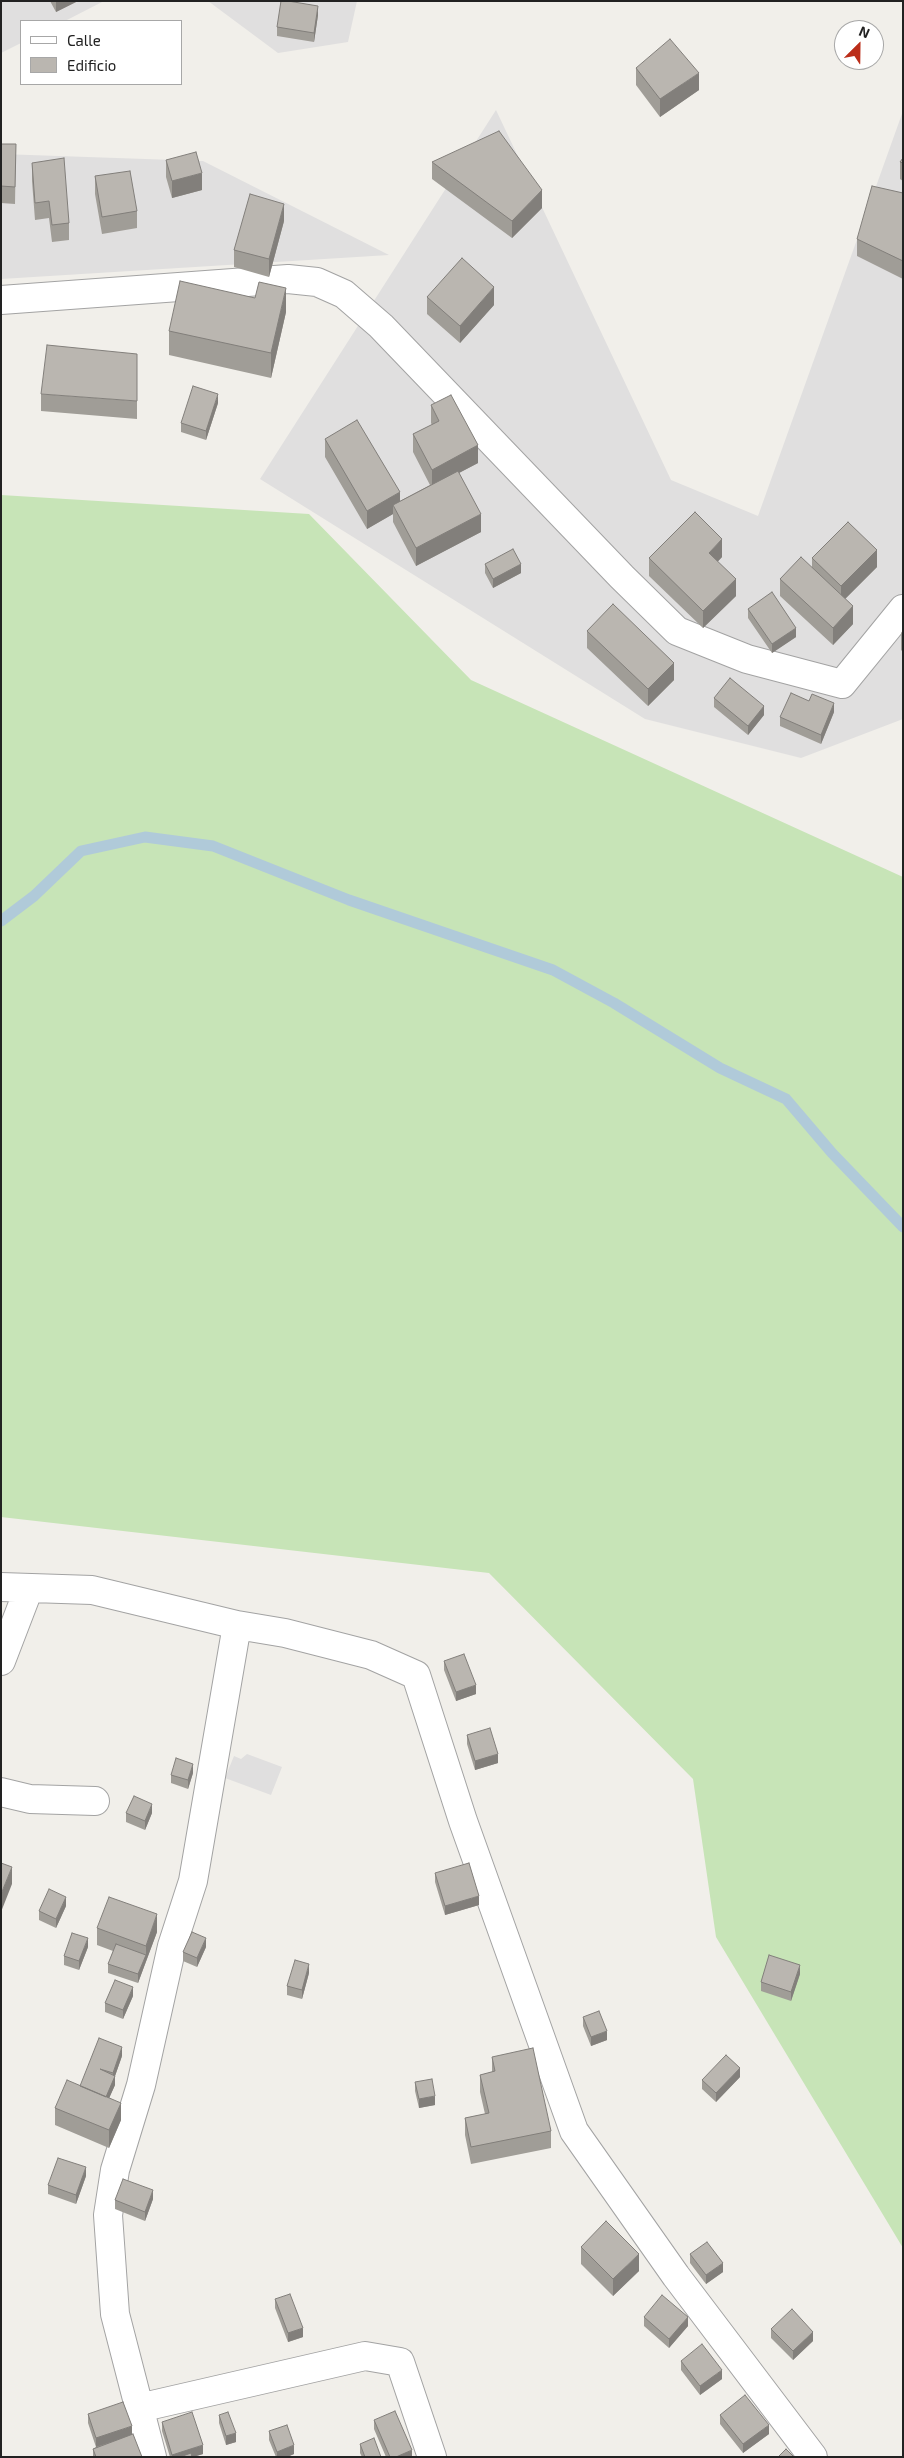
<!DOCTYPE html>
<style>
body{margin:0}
#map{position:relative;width:904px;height:2458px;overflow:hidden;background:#f1efea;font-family:"Exo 2",sans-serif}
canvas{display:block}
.frame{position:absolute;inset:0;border:2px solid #222;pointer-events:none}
.legend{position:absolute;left:20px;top:20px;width:162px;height:65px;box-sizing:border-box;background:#fff;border:1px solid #a7a7a7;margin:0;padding:6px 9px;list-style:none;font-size:15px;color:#222}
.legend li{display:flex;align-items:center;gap:10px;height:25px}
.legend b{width:25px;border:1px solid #a7a7a7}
.north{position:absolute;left:834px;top:20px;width:50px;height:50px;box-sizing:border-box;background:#fff;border:1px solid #a7a7a7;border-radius:50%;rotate:23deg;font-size:14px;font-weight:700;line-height:20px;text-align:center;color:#222}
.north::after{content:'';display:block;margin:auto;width:18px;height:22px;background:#bb2d19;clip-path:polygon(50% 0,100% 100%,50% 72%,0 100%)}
</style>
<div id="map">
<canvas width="904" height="2458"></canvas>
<div class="frame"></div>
<ul class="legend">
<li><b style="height:6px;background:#fff"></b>Calle</li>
<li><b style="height:14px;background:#bab6b0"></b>Edificio</li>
</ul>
<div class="north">N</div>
</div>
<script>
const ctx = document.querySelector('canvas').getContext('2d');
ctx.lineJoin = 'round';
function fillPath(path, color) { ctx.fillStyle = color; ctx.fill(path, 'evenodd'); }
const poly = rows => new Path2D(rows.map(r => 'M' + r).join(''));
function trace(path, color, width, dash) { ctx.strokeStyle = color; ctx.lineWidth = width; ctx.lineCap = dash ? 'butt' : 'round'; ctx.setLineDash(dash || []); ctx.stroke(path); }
fillPath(poly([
 [1,1,104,1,65,21,21,21,21,43,1,53],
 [208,1,357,1,348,42,278,53],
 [496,110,671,480,758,516,903,111,903,719,801,758,645,719,260,479],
 [1,154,203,161,389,255,1,279],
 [247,1754,282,1767,271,1795,225,1778,234,1756,241,1759]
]), '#e0dfdf');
fillPath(poly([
 [1,495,309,514,471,680,903,877,903,2248,716,1937,693,1779,489,1573,1,1517]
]), '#c7e4b7');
trace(poly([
 [1,921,34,896,81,851,145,837,213,846,349,900,553,970,614,1003,720,1068,786,1099,832,1153,903,1227]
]), '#b0cad9', 11);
const minor = poly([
 [1,300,288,279,317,282,344,294,381,326,622,577,677,631,747,659,842,684,903,609],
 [1,1587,92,1590,237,1625,285,1633,371,1655,416,1675,463,1821,574,2131,676,2276,813,2457],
 [1,1661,29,1588],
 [1,1792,30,1799,95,1801],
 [139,2408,365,2356,400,2362,432,2457],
 [152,2457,115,2314,108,2215,115,2170,141,2085,172,1946,193,1881,237,1625]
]);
trace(minor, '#a3a3a3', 30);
trace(minor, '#fff', 28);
fillPath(poly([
 [50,1,78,1,56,12],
 [318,15,314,42,277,36,277,27],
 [636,68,699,90,660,117,636,85],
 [1,144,16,144,15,204,1,203],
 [903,158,903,181,900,179,900,162],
 [166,160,202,190,172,198,166,177],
 [432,162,542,208,512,238,432,179],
 [32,163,69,223,69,240,52,242,49,218,35,220,32,181],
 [95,176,137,211,137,228,102,234,95,194],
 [903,193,903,279,857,256,857,239],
 [284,221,269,277,234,267,234,250],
 [427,297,494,305,460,343,427,314],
 [286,312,271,378,169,355,169,331],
 [41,394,137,401,137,419,41,411],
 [218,403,206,440,181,432,181,423],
 [431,405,478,463,459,473,481,532,416,566,393,522,393,514,367,529,325,457,325,439,400,501,430,485,413,452,413,434,432,425,431,423],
 [722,557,717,562,736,596,703,628,649,576,649,558],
 [812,558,877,567,845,599,853,624,833,645,780,596,780,579,812,568],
 [485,564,521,573,493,588,485,573],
 [748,609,796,637,772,653,748,618],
 [903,630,903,652,901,650,901,633],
 [587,631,674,680,648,706,587,648],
 [714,698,764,715,748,735,714,707],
 [834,712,821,744,780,726,780,717],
 [444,1661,476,1694,456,1701,444,1670],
 [467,1735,498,1763,475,1770,467,1744],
 [193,1773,188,1789,171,1783,171,1775],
 [126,1813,152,1813,145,1830,126,1822],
 [435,1873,479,1905,445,1915,435,1882],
 [66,1906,56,1928,39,1920,39,1911],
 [97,1928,157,1932,138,1983,108,1973,108,1964,113,1951,97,1945],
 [88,1947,79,1970,64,1965,64,1956],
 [206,1947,197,1967,183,1961,183,1952],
 [309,1973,302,1999,287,1995,287,1986],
 [800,1974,791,2001,761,1991,761,1982],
 [133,1996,123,2019,105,2012,105,2003],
 [583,2017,607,2040,591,2046,583,2026],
 [122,2056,115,2076,115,2085,109,2098,121,2120,109,2148,55,2125,55,2108,80,2086],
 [492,2057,551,2131,551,2148,471,2164,465,2135,465,2118,485,2114,480,2092,480,2075,492,2072],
 [740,2077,716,2102,702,2089,702,2080],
 [415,2082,435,2105,419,2108,415,2091],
 [86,2176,76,2204,48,2194,48,2185],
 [153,2199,145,2221,115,2209,115,2200],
 [581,2247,639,2271,613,2296,581,2264],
 [690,2254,723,2272,706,2284,690,2263],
 [275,2299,303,2337,288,2342,275,2308],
 [644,2317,688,2326,669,2348,644,2326],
 [771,2329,813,2341,793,2360,771,2338],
 [681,2361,722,2379,700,2395,681,2370],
 [88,2414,132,2435,142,2457,93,2457,93,2449,96,2447,88,2423],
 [219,2415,236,2442,226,2445,219,2423],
 [720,2415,769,2434,743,2453,720,2424],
 [374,2420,412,2457,386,2457,374,2429],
 [162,2422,203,2454,193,2457,170,2457,162,2431],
 [269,2431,294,2454,287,2457,276,2457,269,2440],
 [360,2444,381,2457,362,2457,360,2453]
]), '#a09d97');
fillPath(poly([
 [56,1,78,1,56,12],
 [318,6,318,15,314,42,314,33],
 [699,73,699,90,660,117,660,99],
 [202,173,202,190,172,198,172,181],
 [542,190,542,208,512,238,512,221],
 [284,204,284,221,269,277,269,259],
 [494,287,494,305,460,343,460,326],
 [286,288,286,312,271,378,271,353],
 [218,394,218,403,206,440,206,431],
 [478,445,478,463,432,487,432,470],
 [400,492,400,509,393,505,393,514,367,529,367,511],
 [481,514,481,532,416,566,416,548],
 [722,539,722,557,709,571,709,553],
 [877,550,877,567,841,603,841,586],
 [521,564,521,573,493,588,493,579],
 [736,579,736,596,703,628,703,611],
 [853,606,853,624,833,645,833,628],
 [796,628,796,637,772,653,772,644],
 [674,663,674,680,648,706,648,689],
 [834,703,834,712,821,744,821,735],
 [764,706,764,715,748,735,748,726],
 [476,1685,476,1694,456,1701,456,1692],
 [498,1754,498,1763,475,1770,475,1761],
 [193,1764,193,1773,188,1789,188,1780],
 [152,1804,152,1813,145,1830,145,1821],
 [12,1867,12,1884,1,1912,1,1894],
 [479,1896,479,1905,445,1915,445,1906],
 [66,1897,66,1906,56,1928,56,1919],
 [157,1914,157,1932,138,1983,138,1974,146,1955,146,1946],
 [88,1938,88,1947,79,1970,79,1961],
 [206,1938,206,1947,197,1967,197,1958],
 [309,1964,309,1973,302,1999,302,1990],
 [800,1965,800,1974,791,2001,791,1992],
 [133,1987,133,1996,123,2019,123,2010],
 [607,2031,607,2040,591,2046,591,2037],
 [122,2047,122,2056,115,2076,115,2085,103,2112,103,2103,113,2080,113,2073],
 [740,2068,740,2077,716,2102,716,2093],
 [435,2096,435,2105,419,2108,419,2099],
 [121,2103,121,2120,109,2148,109,2130],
 [86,2167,86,2176,76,2204,76,2195],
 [153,2190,153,2199,145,2221,145,2212],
 [639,2254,639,2271,613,2296,613,2279],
 [723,2263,723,2272,706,2284,706,2275],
 [688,2317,688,2326,669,2348,669,2339],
 [303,2328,303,2337,288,2342,288,2333],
 [813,2332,813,2341,793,2360,793,2351],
 [722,2370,722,2379,700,2395,700,2386],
 [769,2425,769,2434,743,2453,743,2444],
 [132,2426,132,2435,96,2447,96,2438],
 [236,2433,236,2442,226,2445,226,2436],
 [203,2445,203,2454,193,2457,172,2457,172,2455],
 [294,2445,294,2454,287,2457,277,2457,277,2452],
 [412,2450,412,2457,396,2457]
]), '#827f7b');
const building = poly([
 [281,1,288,1,318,6,314,33,277,27,281,1],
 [670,39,699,73,660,99,636,68,670,39],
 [499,131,542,190,512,221,432,162,499,131],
 [1,144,16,144,15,187,1,186,1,144],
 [196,152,202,173,172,181,166,160,196,152],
 [64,158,69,223,52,225,49,201,35,203,32,163,64,158],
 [903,158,903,163,900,162,903,158],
 [130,171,137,211,102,217,95,176,130,171],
 [872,186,903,193,903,261,857,239,872,186],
 [250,194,284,204,269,259,234,250,250,194],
 [462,258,494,287,460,326,427,297,462,258],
 [180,281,255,298,259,282,286,288,271,353,169,331,180,281],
 [47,345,137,354,137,401,41,394,47,345],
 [193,386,218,394,206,431,181,423,193,386],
 [451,395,478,445,432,470,413,434,439,421,431,405,451,395],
 [357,420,400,492,367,511,325,439,357,420],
 [458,471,481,514,416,548,393,505,458,471],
 [695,512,722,539,709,553,736,579,703,611,649,558,695,512],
 [848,522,877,550,841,586,812,558,848,522],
 [513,549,521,564,493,579,485,564,513,549],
 [801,557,853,606,833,628,780,579,801,557],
 [772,592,796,628,772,644,748,609,772,592],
 [613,604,674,663,648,689,587,631,613,604],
 [730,678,764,706,748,726,714,698,730,678],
 [791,693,809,701,812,694,834,703,821,735,780,717,791,693],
 [464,1654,476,1685,456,1692,444,1661,464,1654],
 [490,1728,498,1754,475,1761,467,1735,490,1728],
 [176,1758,193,1764,188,1780,171,1775,176,1758],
 [134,1796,152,1804,145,1821,126,1813,134,1796],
 [1,1863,12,1867,1,1894,1,1863],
 [469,1863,479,1896,445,1906,435,1873,469,1863],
 [49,1889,66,1897,56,1919,39,1911,49,1889],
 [109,1897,157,1914,146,1946,97,1928,109,1897],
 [192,1932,206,1938,197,1958,183,1952,192,1932],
 [72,1933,88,1938,79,1961,64,1956,72,1933],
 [116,1944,146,1955,138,1974,108,1964,116,1944],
 [769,1955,800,1965,791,1992,761,1982,769,1955],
 [295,1960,309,1964,302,1990,287,1986,295,1960],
 [115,1980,133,1987,123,2010,105,2003,115,1980],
 [599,2011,607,2031,591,2037,583,2017,599,2011],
 [99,2038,122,2047,113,2073,100,2069,115,2076,106,2097,80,2086,99,2038],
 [533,2048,551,2131,471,2147,465,2118,489,2113,480,2075,495,2071,492,2057,533,2048],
 [726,2055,740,2068,716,2093,702,2080,726,2055],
 [432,2079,435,2096,419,2099,415,2082,432,2079],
 [67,2080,121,2103,109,2130,55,2108,67,2080],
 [58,2158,86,2167,76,2195,48,2185,58,2158],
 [123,2179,153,2190,145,2212,115,2200,123,2179],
 [606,2221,639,2254,613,2279,581,2247,606,2221],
 [707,2242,723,2263,706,2275,690,2254,707,2242],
 [290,2294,303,2328,288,2333,275,2299,290,2294],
 [662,2295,688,2317,669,2339,644,2317,662,2295],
 [792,2309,813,2332,793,2351,771,2329,792,2309],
 [702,2344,722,2370,700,2386,681,2361,702,2344],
 [745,2395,769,2425,743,2444,720,2415,745,2395],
 [123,2402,132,2426,96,2438,88,2414,123,2402],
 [395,2411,412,2450,396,2457,390,2457,374,2420,395,2411],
 [192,2412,203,2445,172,2455,162,2422,192,2412],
 [228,2412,236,2433,226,2436,219,2415,228,2412],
 [287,2425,294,2445,277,2452,269,2431,287,2425],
 [133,2434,142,2457,96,2457,93,2449,133,2434],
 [374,2438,381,2457,365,2457,360,2444,374,2438],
 [786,2449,794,2457,778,2457,786,2449],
 [191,2453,192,2457,180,2457,191,2453]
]);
fillPath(building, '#bab6b0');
trace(building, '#827f7b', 1);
</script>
